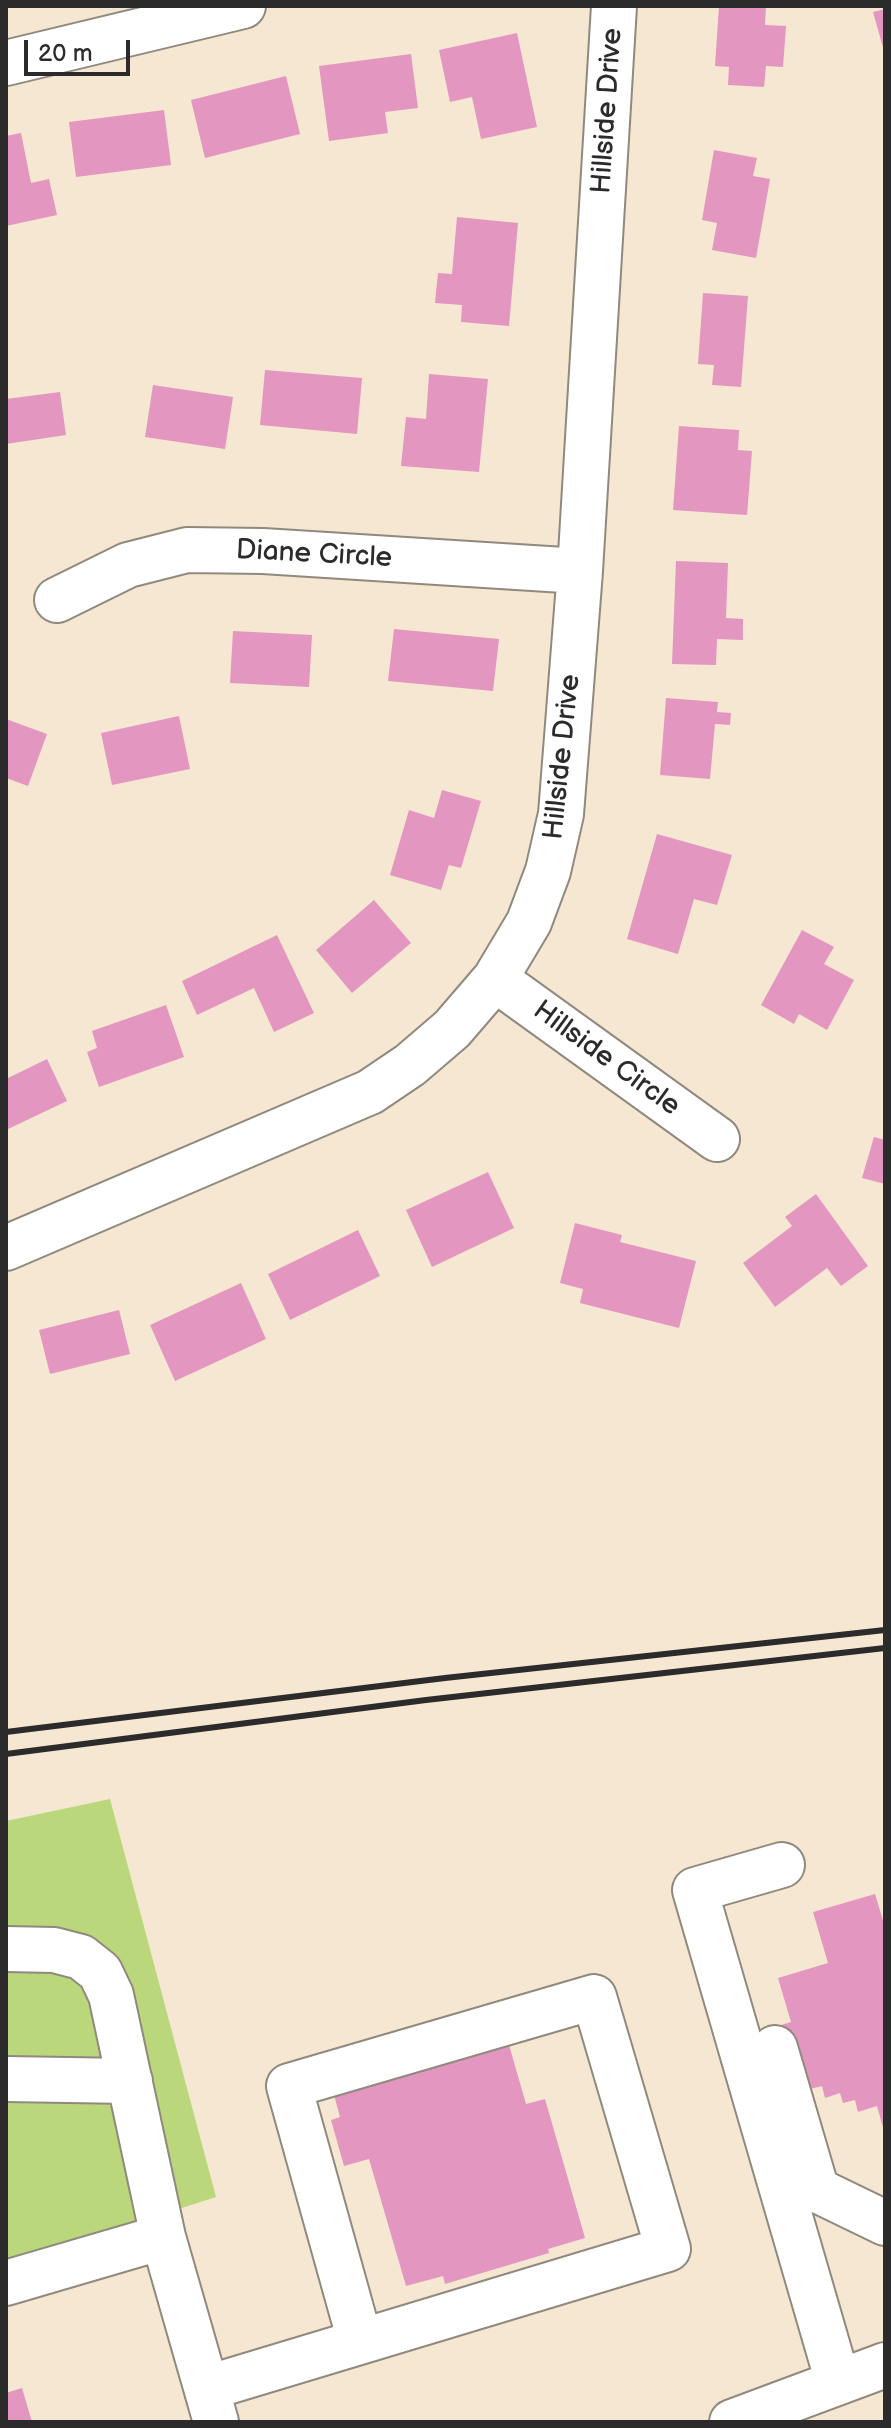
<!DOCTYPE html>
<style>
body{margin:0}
#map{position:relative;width:891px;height:2428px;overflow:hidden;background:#f6e7d2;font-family:"Balsamiq Sans",sans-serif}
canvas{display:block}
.frame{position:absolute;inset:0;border:8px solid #2b2b2b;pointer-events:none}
.scale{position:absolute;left:24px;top:40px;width:106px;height:36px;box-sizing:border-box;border:4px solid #2b2b2b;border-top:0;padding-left:10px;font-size:24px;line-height:28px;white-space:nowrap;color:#2b2b2b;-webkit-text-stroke:6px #fff;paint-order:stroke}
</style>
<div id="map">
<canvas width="891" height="2428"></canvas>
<div class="frame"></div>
<div class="scale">20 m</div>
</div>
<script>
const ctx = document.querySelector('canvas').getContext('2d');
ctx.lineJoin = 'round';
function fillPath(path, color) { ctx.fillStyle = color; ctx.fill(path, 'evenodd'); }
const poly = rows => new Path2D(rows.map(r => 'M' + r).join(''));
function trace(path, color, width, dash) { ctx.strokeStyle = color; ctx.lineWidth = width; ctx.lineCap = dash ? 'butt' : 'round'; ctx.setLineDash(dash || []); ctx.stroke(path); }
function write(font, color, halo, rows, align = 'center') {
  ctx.font = font + ' "Balsamiq Sans",sans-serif'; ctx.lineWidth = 8; ctx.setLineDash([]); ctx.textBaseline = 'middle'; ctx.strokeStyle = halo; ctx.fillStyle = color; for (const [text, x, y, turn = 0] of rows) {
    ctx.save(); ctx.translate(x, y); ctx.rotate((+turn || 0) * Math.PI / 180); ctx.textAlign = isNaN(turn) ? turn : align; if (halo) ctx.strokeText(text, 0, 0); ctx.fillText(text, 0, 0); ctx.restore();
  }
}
fillPath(poly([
 [110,1799,216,2197,6,2264,6,1821]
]), '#bbd77c');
fillPath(poly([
 [719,6,766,6,765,25,786,26,783,67,766,66,764,87,728,85,729,67,715,66],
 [885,9,885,51,884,51,873,12],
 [517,33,537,127,481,139,472,97,450,102,439,50],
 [411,54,418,108,385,112,388,133,329,141,319,66],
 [286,76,300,134,205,158,191,100],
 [164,110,171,165,76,177,69,122],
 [21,133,31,183,49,179,57,215,6,226,6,136],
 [714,150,757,158,753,176,770,179,756,258,712,250,717,223,702,220],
 [457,217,518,223,509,326,461,322,462,305,435,303,438,273,452,274],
 [703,293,748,296,741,387,712,385,714,365,698,364],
 [265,370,362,378,357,434,260,425],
 [429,374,488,379,479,472,401,466,406,417,426,419],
 [153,385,233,397,225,449,145,437],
 [60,392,66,435,6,444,6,399],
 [679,426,739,430,738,450,752,451,747,515,673,510],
 [676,561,728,563,726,618,743,619,743,640,717,639,716,665,672,664],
 [394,629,499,639,493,691,388,681],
 [233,631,312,635,309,687,230,683],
 [666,698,718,702,717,712,731,713,730,725,715,724,710,779,660,775],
 [179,716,190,769,112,785,101,733],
 [6,719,47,734,28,786,6,778],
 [442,790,481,801,461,868,449,865,441,890,390,875,409,810,434,818],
 [657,834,732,855,717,905,694,899,678,954,627,939],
 [374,900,411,943,352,993,316,950],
 [802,930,834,947,824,964,854,980,827,1030,799,1014,794,1024,761,1005],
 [277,935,314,1013,274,1032,254,988,197,1015,182,981],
 [166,1005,184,1057,99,1087,87,1052,97,1048,92,1031],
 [47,1059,67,1101,6,1130,6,1079],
 [874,1137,885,1140,885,1184,862,1178],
 [488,1172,514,1228,432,1267,406,1210],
 [816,1194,868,1266,841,1286,827,1268,775,1307,743,1263,792,1226,785,1217],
 [575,1223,622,1235,620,1242,696,1261,679,1328,580,1303,583,1289,560,1283],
 [358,1230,380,1276,290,1320,268,1274],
 [241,1283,266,1339,175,1381,150,1325],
 [119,1310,130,1354,50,1374,39,1330],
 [875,1894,885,1927,884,2131,877,2106,858,2112,855,2100,843,2103,840,2093,825,2098,822,2086,810,2089,797,2042,761,2052,755,2033,791,2022,778,1978,828,1963,813,1912],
 [509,2045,526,2104,545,2099,585,2238,548,2249,549,2253,445,2284,443,2276,406,2286,369,2159,344,2166,331,2120,340,2117,334,2095],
 [22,2388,32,2422,6,2422,6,2393]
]), '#e396c0');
const minor = poly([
 [6,63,243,6],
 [57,600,128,565,187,550,263,551,580,571],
 [495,979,717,1139],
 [6,1248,370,1092,410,1065,452,1029,495,979,529,922,548,871,561,814,580,571,614,6],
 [782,1865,695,1890,838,2382],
 [6,1949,54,1950,81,1957,100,1972,111,1995,163,2237,216,2422],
 [775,2048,817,2191],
 [6,2079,130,2081],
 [790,2177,885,2223],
 [6,2283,163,2237],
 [207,2388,668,2249,594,1997,289,2086,360,2341]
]);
const major = poly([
 [732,2422,885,2365]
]);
trace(minor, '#90897e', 48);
trace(major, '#90897e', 48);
trace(minor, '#fff', 44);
trace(major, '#fff', 44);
trace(poly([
 [6,1732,445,1678,885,1630],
 [6,1754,426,1700,885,1648]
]), '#2b2b2b', 6);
write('28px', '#2b2b2b', '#fff', [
 ["Hillside Drive",608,111,-86],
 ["Diane Circle",314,555,3],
 ["Hillside Drive",563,757,-84],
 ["Hillside Circle",606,1059,36]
]);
</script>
